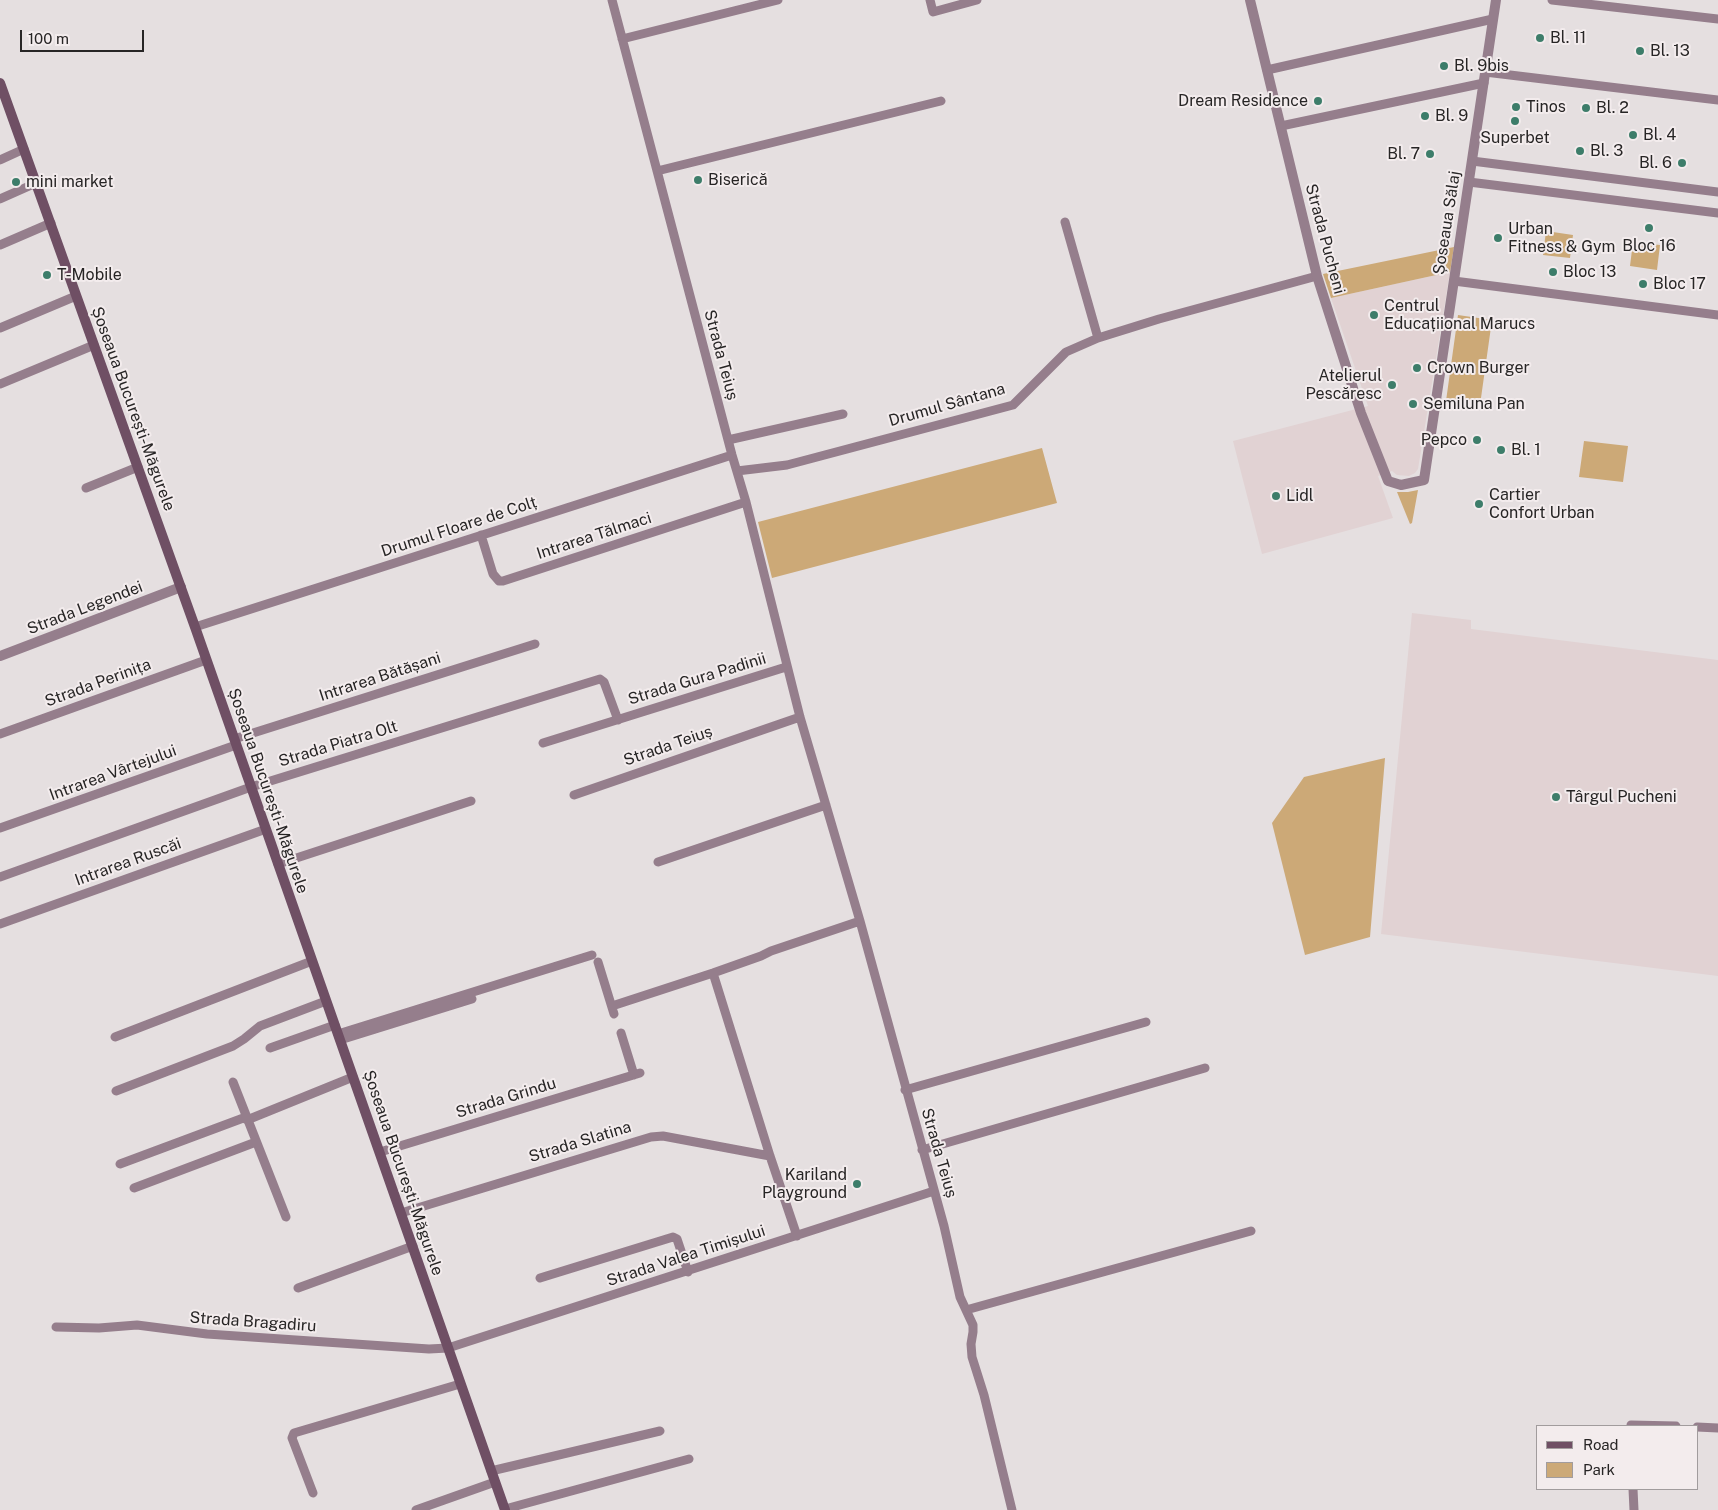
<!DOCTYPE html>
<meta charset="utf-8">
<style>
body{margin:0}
#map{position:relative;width:1718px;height:1510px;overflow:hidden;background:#e5dfe0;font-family:"Public Sans",sans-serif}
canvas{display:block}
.legend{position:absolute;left:1536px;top:1425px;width:162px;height:65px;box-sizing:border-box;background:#f3eced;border:1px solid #a19c9d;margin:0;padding:6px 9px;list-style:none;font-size:15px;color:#272525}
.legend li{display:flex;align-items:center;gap:10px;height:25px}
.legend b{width:25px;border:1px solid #a19c9d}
.scale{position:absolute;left:20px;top:30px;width:124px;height:22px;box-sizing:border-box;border:2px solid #272525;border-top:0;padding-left:6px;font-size:15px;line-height:18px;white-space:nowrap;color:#272525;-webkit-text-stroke:4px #f3eced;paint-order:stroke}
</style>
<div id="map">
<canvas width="1718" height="1510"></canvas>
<ul class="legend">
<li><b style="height:6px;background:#6f4f64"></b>Road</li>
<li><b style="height:14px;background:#cca977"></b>Park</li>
</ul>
<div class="scale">100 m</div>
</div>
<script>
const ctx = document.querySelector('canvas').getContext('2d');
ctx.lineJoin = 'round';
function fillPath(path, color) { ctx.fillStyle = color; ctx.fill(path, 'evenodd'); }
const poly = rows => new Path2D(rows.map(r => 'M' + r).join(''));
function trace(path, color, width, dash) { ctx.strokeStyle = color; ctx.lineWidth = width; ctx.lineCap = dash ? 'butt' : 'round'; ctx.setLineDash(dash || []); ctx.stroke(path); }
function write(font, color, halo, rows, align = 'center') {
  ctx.font = font + ' "Public Sans",sans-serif'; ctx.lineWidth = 4; ctx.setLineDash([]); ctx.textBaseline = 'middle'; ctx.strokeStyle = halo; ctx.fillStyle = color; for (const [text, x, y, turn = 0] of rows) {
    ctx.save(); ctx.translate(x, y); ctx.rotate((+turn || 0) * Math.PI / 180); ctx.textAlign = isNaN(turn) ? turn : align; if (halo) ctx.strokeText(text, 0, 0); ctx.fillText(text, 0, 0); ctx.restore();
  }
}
fillPath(poly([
 [1450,272,1418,469,1415,473,1409,476,1397,475,1392,471,1378,476,1393,518,1262,554,1233,441,1368,406,1331,298],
 [1412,613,1471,620,1471,629,1718,660,1718,976,1381,934]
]), '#e1d2d3');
fillPath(poly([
 [1546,231,1573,235,1570,258,1543,255],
 [1633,242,1660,245,1657,270,1630,266],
 [1454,247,1450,272,1331,298,1323,274],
 [1458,315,1492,320,1480,405,1446,401],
 [1584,441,1628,446,1623,482,1579,477],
 [1042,448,1057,503,772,578,758,522],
 [1418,490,1412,523,1410,524,1397,492,1408,492],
 [1385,758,1370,937,1305,955,1272,823,1304,777]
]), '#cca977');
trace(poly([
 [612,0,732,455,746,502,800,717,860,921,944,1226,960,1297,973,1325,973,1332,971,1344,972,1357,984,1395,1012,1510],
 [930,0,933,12,977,0],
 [1552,0,1718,19],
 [622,39,778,0],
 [1267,70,1493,19],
 [1485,72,1718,100],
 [1281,126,1484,83],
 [0,160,24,149],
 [1472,161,1718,192],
 [657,171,941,101],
 [1469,182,1718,213],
 [0,199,36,183],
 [1065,222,1098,338],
 [0,245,51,223],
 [1454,281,1718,315],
 [0,328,76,296],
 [0,384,94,345],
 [728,440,843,414],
 [737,471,787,465,1013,405,1066,352,1098,338,1159,319,1317,276],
 [86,488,138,467],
 [481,535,493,574,499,581,503,581,746,502],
 [195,627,732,455],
 [0,734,206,660],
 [234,739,535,644],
 [543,743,786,667],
 [574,795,800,717],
 [0,828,236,745],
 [658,862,826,805],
 [278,864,471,801],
 [0,877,251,787,600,679,604,682,618,720],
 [0,924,266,829],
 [598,962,614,1014],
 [713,973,770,1156,797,1236],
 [612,1006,713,973,761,956,771,951,860,921],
 [621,1033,634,1075],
 [338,1034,592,955],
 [115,1037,312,961],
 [340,1040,472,999],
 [270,1048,335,1025],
 [233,1082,286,1217],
 [905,1090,1146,1022],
 [116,1091,233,1046,244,1039,260,1026,326,1001],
 [247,1120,353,1077],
 [922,1150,1205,1068],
 [380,1152,640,1073],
 [120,1164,246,1117],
 [134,1188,256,1142],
 [401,1213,651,1137,663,1136,770,1156],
 [540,1278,673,1237,677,1239,688,1272],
 [298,1288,413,1246],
 [966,1310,1251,1231],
 [56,1327,99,1328,137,1325,207,1334,429,1349,448,1348,934,1191],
 [1631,1426,1631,1425,1676,1426],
 [1697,1427,1718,1428],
 [491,1471,660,1431],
 [1633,1489,1634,1510],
 [313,1493,292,1438,294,1433,460,1384],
 [505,1509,689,1459],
 [416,1510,495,1482]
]), '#957e8c', 9);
trace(poly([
 [1250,0,1317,276,1361,413,1388,481,1401,485,1424,480,1496,0],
 [0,656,181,587]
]), '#957e8c', 10);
trace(poly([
 [0,83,195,627,505,1510]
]), '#6f4f64', 10);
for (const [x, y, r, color] of [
 [1540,38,5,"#3d7d6a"],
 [1640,51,5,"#3d7d6a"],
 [1444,66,5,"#3d7d6a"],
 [1318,101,5,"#3d7d6a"],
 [1516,107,5,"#3d7d6a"],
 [1586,108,5,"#3d7d6a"],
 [1425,116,5,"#3d7d6a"],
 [1515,121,5,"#3d7d6a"],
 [1633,135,5,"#3d7d6a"],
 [1580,151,5,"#3d7d6a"],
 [1430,154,5,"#3d7d6a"],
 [1682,163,5,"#3d7d6a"],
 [698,180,5,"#3d7d6a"],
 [16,182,5,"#3d7d6a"],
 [1649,228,5,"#3d7d6a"],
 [1498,238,5,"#3d7d6a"],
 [1553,272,5,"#3d7d6a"],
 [47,275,5,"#3d7d6a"],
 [1643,284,5,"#3d7d6a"],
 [1374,315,5,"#3d7d6a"],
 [1417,368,5,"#3d7d6a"],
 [1392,385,5,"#3d7d6a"],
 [1413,404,5,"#3d7d6a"],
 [1477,440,5,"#3d7d6a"],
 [1501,450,5,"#3d7d6a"],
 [1276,496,5,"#3d7d6a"],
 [1479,504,5,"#3d7d6a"],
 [1556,797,5,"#3d7d6a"],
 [857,1184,5,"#3d7d6a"]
]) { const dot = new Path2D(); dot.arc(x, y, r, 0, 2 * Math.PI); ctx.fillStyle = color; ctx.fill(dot); trace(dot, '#f3eced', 2); }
write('16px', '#272525', '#f3eced', [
 ["Bl. 11",1550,38],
 ["Bl. 13",1650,51],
 ["Bl. 9bis",1454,66],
 ["Dream Residence",1308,101,"right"],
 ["Tinos",1526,107],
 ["Bl. 2",1596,108],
 ["Bl. 9",1435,116],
 ["Bl. 4",1643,135],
 ["Superbet",1515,138,"center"],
 ["Bl. 3",1590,151],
 ["Bl. 7",1420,154,"right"],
 ["Bl. 6",1672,163,"right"],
 ["Biserică",708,180],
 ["mini market",26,182],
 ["Urban",1508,229],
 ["Fitness & Gym",1508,247],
 ["Bloc 16",1649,246,"center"],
 ["Bloc 13",1563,272],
 ["T-Mobile",57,275],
 ["Bloc 17",1653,284],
 ["Centrul",1384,306],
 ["Educațiional Marucs",1384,324],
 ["Crown Burger",1427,368],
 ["Atelierul",1382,376,"right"],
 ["Pescăresc",1382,394,"right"],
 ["Semiluna Pan",1423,404],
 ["Pepco",1467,440,"right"],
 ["Bl. 1",1511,450],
 ["Cartier",1489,495],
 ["Confort Urban",1489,513],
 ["Lidl",1286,496],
 ["Târgul Pucheni",1566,797],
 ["Kariland",847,1175,"right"],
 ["Playground",847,1193,"right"]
], 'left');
write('16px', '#272525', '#f3eced', [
 ["Șoseaua Sălaj",1447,223,-81],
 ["Strada Pucheni",1325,239,75],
 ["Strada Teiuș",721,355,75],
 ["Drumul Sântana",947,405,-16],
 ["Șoseaua București-Măgurele",133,409,70],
 ["Drumul Floare de Colț",459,527,-18],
 ["Intrarea Tălmaci",594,536,-18],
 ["Strada Legendei",85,608,-21],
 ["Intrarea Bătășani",380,677,-18],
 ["Strada Gura Padinii",697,679,-17],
 ["Strada Perinița",98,683,-20],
 ["Strada Piatra Olt",338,744,-17],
 ["Strada Teiuș",668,746,-19],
 ["Intrarea Vârtejului",113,773,-20],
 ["Șoseaua București-Măgurele",268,791,71],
 ["Intrarea Ruscăi",128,862,-20],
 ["Strada Grindu",506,1098,-17],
 ["Strada Slatina",580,1142,-17],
 ["Strada Teiuș",939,1153,74],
 ["Șoseaua București-Măgurele",403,1173,71],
 ["Strada Valea Timișului",686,1256,-18],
 ["Strada Bragadiru",253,1322,4]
]);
</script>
